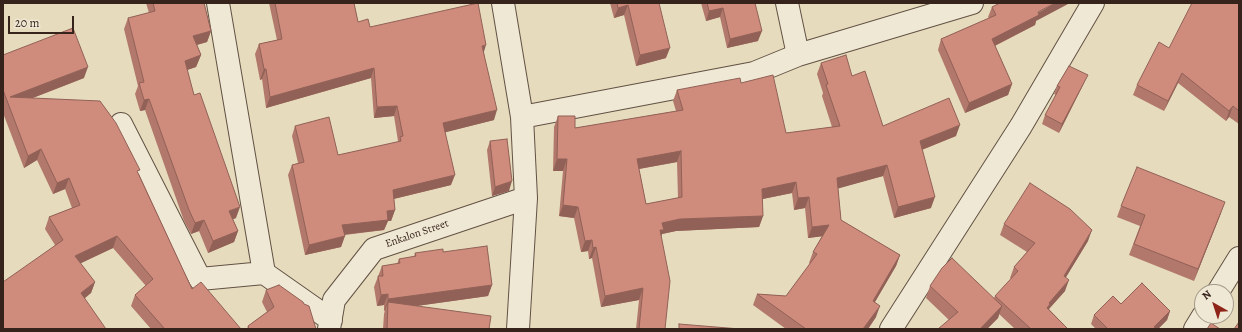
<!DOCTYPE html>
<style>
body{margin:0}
#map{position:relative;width:1242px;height:332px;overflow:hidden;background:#e6dcbd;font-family:Alegreya,serif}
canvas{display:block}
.frame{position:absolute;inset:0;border:4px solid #36231c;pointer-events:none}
.north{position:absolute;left:1194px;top:284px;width:40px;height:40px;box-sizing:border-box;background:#efe8d4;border:1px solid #a5998a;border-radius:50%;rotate:321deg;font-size:11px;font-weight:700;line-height:16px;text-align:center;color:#36231c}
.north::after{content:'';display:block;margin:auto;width:14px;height:18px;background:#8f2418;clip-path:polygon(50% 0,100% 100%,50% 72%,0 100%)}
.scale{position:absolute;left:8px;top:16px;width:66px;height:18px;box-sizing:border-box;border:2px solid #36231c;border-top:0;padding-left:5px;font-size:12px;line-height:14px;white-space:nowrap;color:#36231c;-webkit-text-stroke:3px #efe8d4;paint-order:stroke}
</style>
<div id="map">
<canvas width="1242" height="332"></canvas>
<div class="frame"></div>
<div class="north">N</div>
<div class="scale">20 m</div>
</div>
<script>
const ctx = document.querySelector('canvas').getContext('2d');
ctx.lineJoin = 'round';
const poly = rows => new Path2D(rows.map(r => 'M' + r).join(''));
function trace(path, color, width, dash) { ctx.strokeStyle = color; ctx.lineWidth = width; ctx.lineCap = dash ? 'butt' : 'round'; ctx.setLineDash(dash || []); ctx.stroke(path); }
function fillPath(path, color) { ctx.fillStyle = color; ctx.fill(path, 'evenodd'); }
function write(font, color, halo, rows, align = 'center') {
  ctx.font = font + ' Alegreya,serif'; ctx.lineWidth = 3; ctx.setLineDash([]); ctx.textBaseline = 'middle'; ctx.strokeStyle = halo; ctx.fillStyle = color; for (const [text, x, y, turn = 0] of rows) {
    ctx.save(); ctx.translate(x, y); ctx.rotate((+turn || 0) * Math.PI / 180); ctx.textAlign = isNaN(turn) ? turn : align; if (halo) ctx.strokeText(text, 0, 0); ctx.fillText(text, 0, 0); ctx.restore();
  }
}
const street = poly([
 [218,3,264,273,331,320],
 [503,3,522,117,526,198,518,329],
 [787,3,798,55],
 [522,117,754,73,798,55,972,3],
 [121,124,200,279,264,273],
 [1218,292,1239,258],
 [329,329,334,300,374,249,526,198],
 [891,329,1021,126,1093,3],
 [1195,329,1203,316]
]);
trace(street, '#625144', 24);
trace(street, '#efe8d4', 22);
fillPath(poly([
 [146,3,204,3,211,31,207,42,197,45,201,55,196,67,187,70,194,95,236,218,233,219,238,231,234,242,208,253,199,231,191,234,184,221,145,110,140,111,135,94,138,86,124,29,128,18,149,13],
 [269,3,354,3,358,22,370,27,484,53,494,120,445,132,451,185,394,199,395,210,391,221,388,221,384,230,345,235,341,247,305,255,288,175,292,165,298,163,292,136,295,126,338,155,398,142,398,141,394,116,374,118,371,78,266,108,262,79,260,80,255,54,259,44,277,40],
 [610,3,659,3,666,58,636,66,624,15,614,18],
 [701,3,755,3,758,41,727,48,720,17,706,21],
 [1239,3,1239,124,1229,117,1226,121,1178,83,1164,111,1133,95,1137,85,1169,48],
 [992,7,1036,21,1035,25,995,46,1012,84,1008,95,965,113,938,50,941,39,989,18,988,17],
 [3,55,84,78,33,98,139,174,192,289,241,329,151,329,131,306,135,295,146,286,113,248,80,263,95,282,91,293,3,329,55,245,45,229,49,217,72,208,65,189,53,194,37,160,24,168,3,113],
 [821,63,852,76,883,126,956,136,922,150,931,208,894,218,883,176,838,188,841,220,900,255,896,266,875,302,876,317,868,329,786,329,753,305,757,294,786,296,810,264,809,263,813,252,822,236,808,238,805,208,794,210,792,193,762,199,763,216,759,227,676,231,662,234,661,236,665,329,636,329,639,300,601,307,592,258,589,259,588,251,581,252,574,218,559,216,563,171,553,171,554,127,558,116,575,128,676,111,673,101,677,90,741,83,786,133,832,127,822,96,823,93,817,74],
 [677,162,678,198,646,204,639,169],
 [1084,83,1059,133,1042,124,1045,115,1056,95,1054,94,1057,86],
 [490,141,509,191,492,196,487,150],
 [1121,206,1221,213,1194,281,1129,255,1140,226,1117,217],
 [1004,224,1088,241,1066,277,1065,291,1049,309,1068,329,1015,329,999,314,998,318,987,329,938,329,949,320,926,298,930,286,994,298,995,296,1011,279,1010,278,1014,267,1027,252,1000,235],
 [443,252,492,285,488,296,416,306,489,329,383,329,384,314,385,310,384,311,384,305,377,306,374,287,382,266,397,264,399,259,414,257,415,253],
 [266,290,316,329,247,329,248,326,267,312,262,302],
 [1121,304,1170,311,1167,320,1158,329,1096,329,1091,324,1094,315]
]), '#b2786b');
fillPath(poly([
 [1055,3,1070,3,1036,21,1035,25,988,49,992,39],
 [628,5,624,15,614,18,618,8],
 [723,8,720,17,706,21,709,11],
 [211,31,207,42,189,47,193,36],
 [762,31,758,41,727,48,730,39],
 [486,45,483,55,482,46],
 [670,48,666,58,636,66,640,55],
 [201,55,196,67,181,72,185,61],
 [88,67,84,78,9,107,10,97],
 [374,68,371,78,266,108,270,97],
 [264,69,266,69,262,79,260,80],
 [1182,73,1178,83,1164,111,1168,101],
 [1088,75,1059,133,1062,124],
 [1012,84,1008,95,965,113,969,103],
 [149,99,145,110,140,111,144,100],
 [397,106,394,116,374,118,377,107],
 [1233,106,1229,117,1226,121,1229,111],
 [497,110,494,120,439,134,443,123],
 [960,125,956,136,916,152,920,141],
 [41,149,37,160,24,168,28,156],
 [681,151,677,162,633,170,637,159],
 [557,159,567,159,563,171,553,171],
 [887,165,883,176,833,190,837,178],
 [455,175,451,185,389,200,393,190],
 [69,178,65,189,53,194,57,183],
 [512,181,509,191,492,196,495,187],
 [796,182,792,193,758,200,762,189],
 [809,197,805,208,794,210,798,198],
 [935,197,931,208,894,218,898,207],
 [1225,202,1221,213,1194,281,1198,269],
 [563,205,578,207,574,218,559,216],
 [240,207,236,218,225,222,229,211],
 [395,210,391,221,388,221,384,230,339,235,342,225,387,211],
 [763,216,759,227,676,231,662,234,660,241,656,242,662,223,680,219],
 [204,220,199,231,191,234,195,223],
 [829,225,825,236,808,238,812,227],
 [1092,230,1088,241,1060,287,1064,276],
 [238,231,234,242,208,253,213,241],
 [117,236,113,248,71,268,75,256],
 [345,236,341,247,305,255,309,245],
 [592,240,588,251,581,252,585,241],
 [596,247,592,258,589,259,593,248],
 [900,255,896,266,869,312,873,301],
 [1069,280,1065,291,1048,310,1043,318,1049,303],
 [95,282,91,293,77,305,81,293],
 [492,285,488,296,388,310,388,302,385,310,384,311,388,299],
 [643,288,639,300,601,307,605,296],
 [388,294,384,305,377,306,381,295],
 [880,306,876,317,868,329,863,329],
 [1002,306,998,318,987,329,980,329],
 [1170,311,1167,320,1158,329,1153,329,1154,327]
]), '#916157');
const building = poly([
 [153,3,204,3,211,31,193,36,201,55,185,61,194,95,200,93,240,207,229,211,238,231,213,241,204,220,195,223,189,210,149,99,144,100,139,83,144,82,128,18,155,11,153,3],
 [275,3,354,3,358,22,368,19,370,27,478,3,486,45,482,46,497,110,443,123,455,175,393,190,395,210,387,211,388,220,342,225,345,236,309,245,292,165,304,162,295,126,329,117,338,155,401,141,400,137,403,136,397,106,377,107,374,68,270,97,266,69,264,69,259,44,282,39,275,3],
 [617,3,659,3,670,48,640,55,628,5,618,8,617,3],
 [707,3,755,3,762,31,730,39,723,8,709,11,707,3],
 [1000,3,1055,3,1038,12,1039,15,992,39,1012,84,969,103,941,39,996,15,992,7,1000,3],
 [1192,3,1239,3,1239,111,1233,106,1229,111,1182,73,1168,101,1137,85,1159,42,1169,48,1192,3],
 [73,28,88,67,10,97,100,101,116,123,140,170,137,171,192,289,201,282,241,329,163,329,164,328,135,295,153,279,117,236,75,256,95,282,81,293,106,329,3,329,3,282,63,240,49,217,80,205,69,178,57,183,41,149,28,156,3,90,3,55,73,28],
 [846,55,852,76,865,71,883,126,949,98,960,125,920,141,935,197,898,207,887,165,837,178,841,220,900,255,873,301,880,306,863,329,806,329,757,294,786,296,817,254,813,252,829,225,812,227,809,197,798,198,796,182,762,189,763,216,680,219,662,223,664,230,660,230,670,281,665,329,639,329,643,288,605,296,596,247,593,248,592,240,585,241,578,207,563,205,567,159,557,159,558,116,575,116,575,128,683,110,677,90,740,78,741,83,773,75,786,133,840,126,826,85,828,84,821,63,846,55],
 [681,151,682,197,646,204,637,159,681,151],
 [1069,66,1088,75,1062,124,1045,115,1060,87,1057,86,1069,66],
 [507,139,512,181,495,187,490,141,507,139],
 [1137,167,1225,202,1198,269,1134,244,1145,215,1121,206,1137,167],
 [1030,183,1070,209,1092,230,1064,276,1069,280,1049,303,1050,304,1047,308,1068,329,1031,329,995,296,1018,271,1014,267,1035,243,1004,224,1030,183],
 [487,246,492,285,388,299,388,294,381,295,378,276,383,276,382,266,400,263,399,259,416,256,415,253,443,249,443,252,487,246],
 [952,258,1002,306,980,329,938,329,958,312,930,286,942,268,952,258],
 [1142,283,1170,311,1154,327,1157,329,1108,329,1094,315,1113,296,1121,304,1142,283],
 [279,285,303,302,304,304,309,306,316,329,249,329,248,326,274,307,266,290,279,285],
 [388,302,491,316,489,329,387,329,388,302],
 [1239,322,1239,329,1234,329,1239,322],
 [1211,323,1220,329,1207,329,1211,323],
 [679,324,740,329,679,329,679,324]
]);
fillPath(building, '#cf8b7c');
trace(building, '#916157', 1);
write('11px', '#36231c', '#efe8d4', [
 ["Enkalon Street",417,234,-19]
]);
</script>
